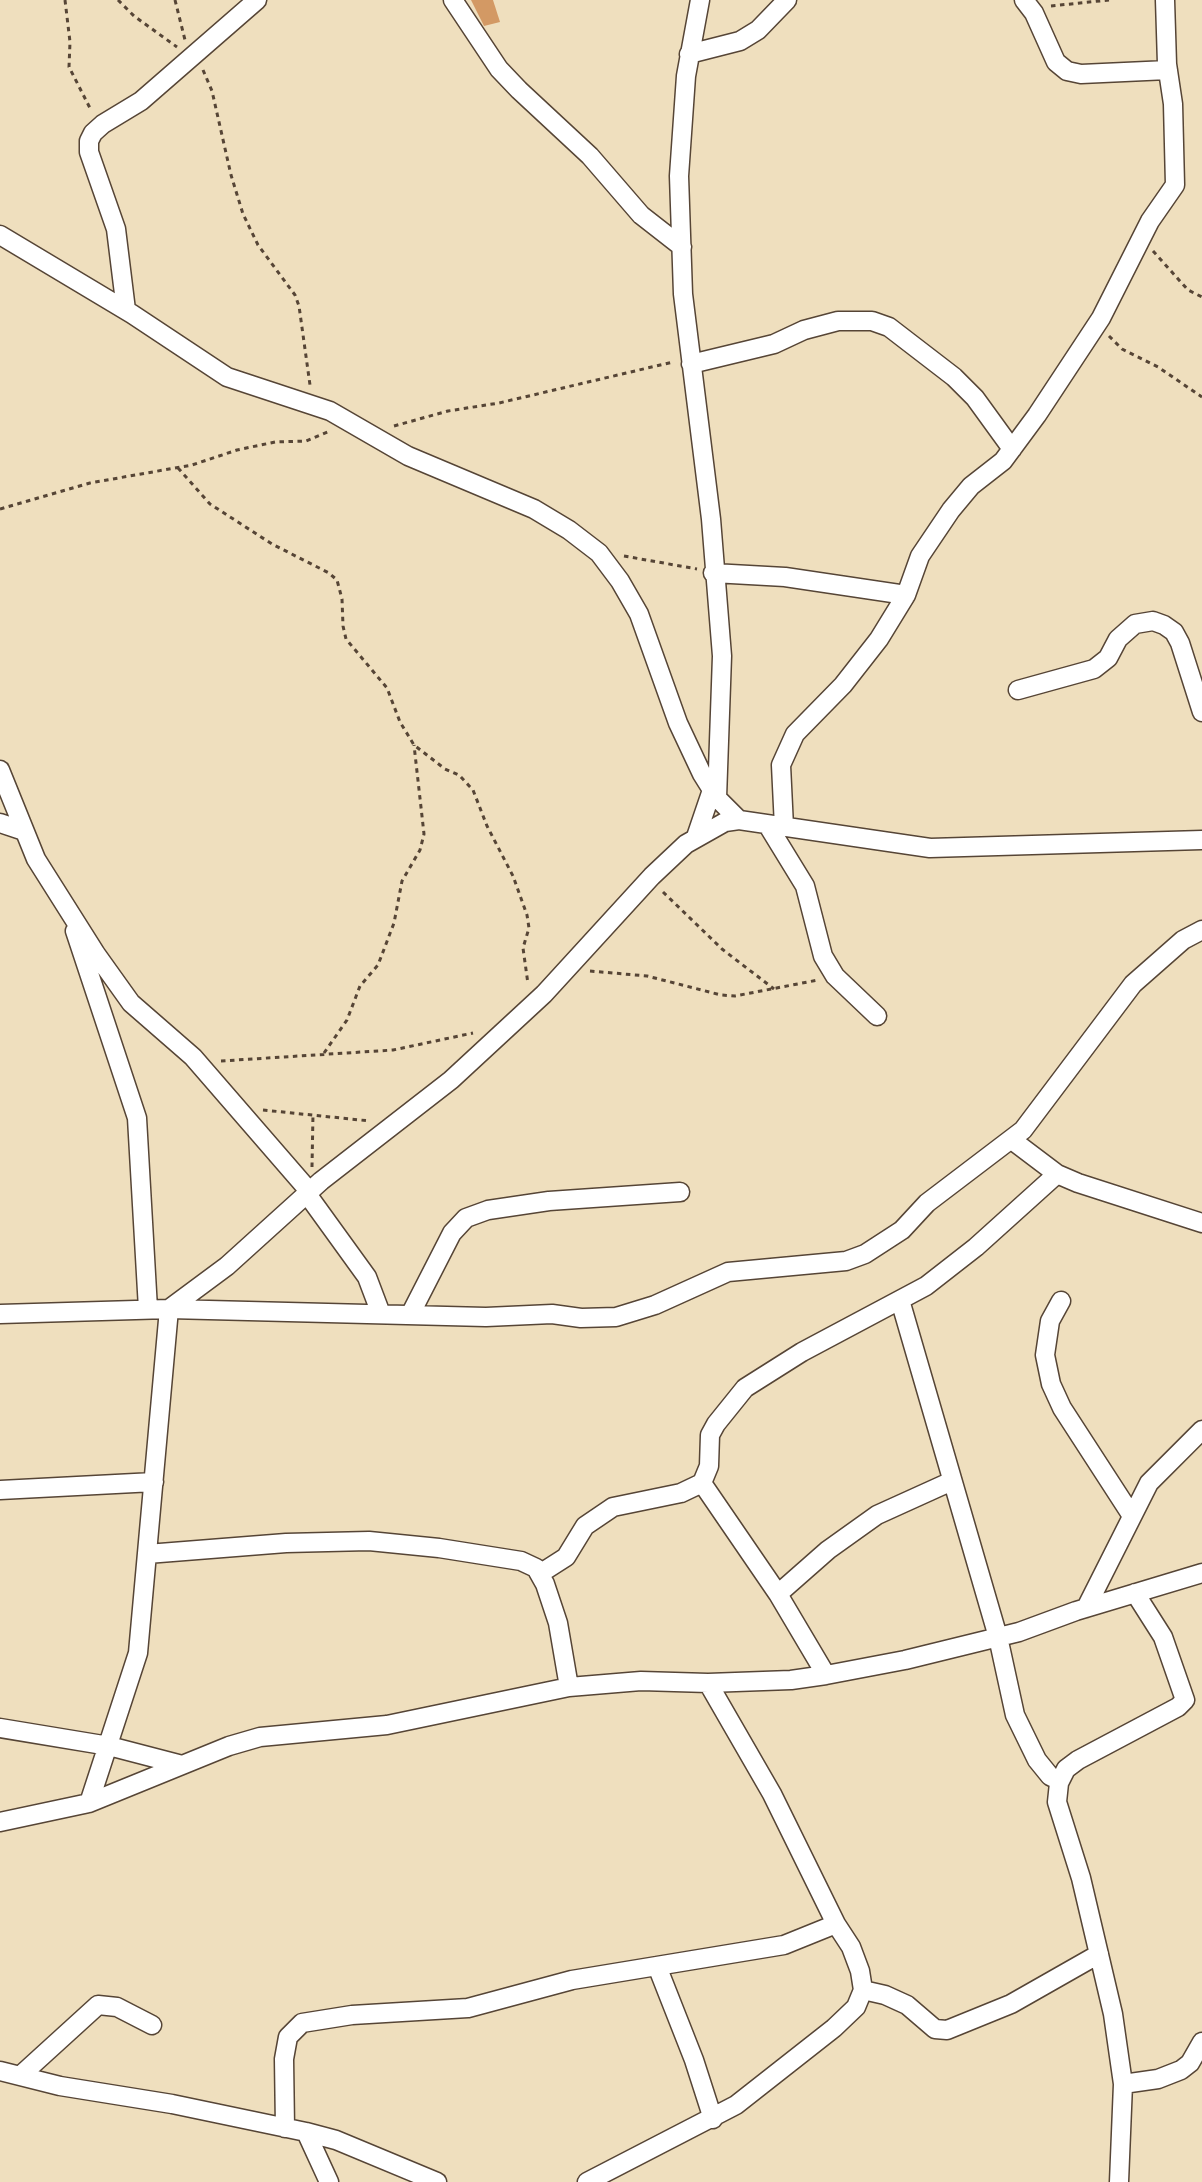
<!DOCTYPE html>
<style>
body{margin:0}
canvas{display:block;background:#efdfbe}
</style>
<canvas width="1202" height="2182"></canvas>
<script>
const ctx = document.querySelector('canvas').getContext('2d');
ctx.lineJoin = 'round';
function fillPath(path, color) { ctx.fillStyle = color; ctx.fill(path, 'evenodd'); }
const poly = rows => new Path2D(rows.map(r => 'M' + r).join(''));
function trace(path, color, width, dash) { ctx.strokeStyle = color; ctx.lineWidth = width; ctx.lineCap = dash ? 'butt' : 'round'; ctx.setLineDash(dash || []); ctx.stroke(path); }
fillPath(poly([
 [471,0,493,0,500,22,484,26]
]), '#d39964');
const minor = poly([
 [453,0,499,69,519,90,590,156,641,215,682,247],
 [700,0,686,76,679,176,683,294,711,519,722,656,717,798],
 [1024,0,1034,13,1056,62,1067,71,1081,74,1168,70],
 [689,54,740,41,758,30,787,0],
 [0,235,132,314,227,377,330,411,408,456,534,509,569,530,599,553,620,581,639,614,678,723,702,774,717,798,739,820],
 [126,310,116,229,89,152,89,141,93,133,103,124,141,101,257,0],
 [691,364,774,344,804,330,838,321,872,321,889,327,954,377,975,398,1012,449],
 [713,573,785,577,906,595],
 [1018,690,1094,669,1108,658,1118,639,1135,624,1153,621,1164,625,1174,632,1180,643,1202,712],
 [0,770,36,859,96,954,131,1003,193,1057,310,1192],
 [0,823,24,831],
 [767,824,805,886,823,956,835,976,877,1016],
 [784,827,781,765,795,734,843,685,879,639,906,595,920,556,951,510,971,486,1003,461,1037,415,1101,318,1150,221,1175,185,1173,104,1167,64,1165,0],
 [696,837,712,790],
 [75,931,137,1118,148,1309],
 [1012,1140,1057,1174,1078,1183,1202,1223],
 [307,1194,367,1277,381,1314],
 [900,1300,998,1637,1015,1715,1037,1760,1050,1776,1060,1781],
 [1061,1301,1050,1321,1045,1355,1051,1384,1062,1408,1132,1516],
 [0,1314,169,1309,486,1317,552,1314,581,1318,616,1317,655,1305,728,1272,846,1261,865,1254,902,1230,927,1203,1023,1130,1133,984,1183,940,1202,930],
 [410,1315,452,1233,466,1218,488,1210,549,1201,680,1192],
 [702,1483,778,1594,826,1675],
 [0,1490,154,1482],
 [147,1554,286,1543,369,1541,439,1548,521,1561,536,1568,545,1584,558,1623,569,1687],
 [541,1573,566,1557,585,1526,613,1507,681,1493,702,1483,709,1466,710,1435,716,1424,745,1388,802,1352,926,1286,976,1247,1057,1174],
 [778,1594,828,1550,877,1515,952,1481],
 [1086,1608,1149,1483,1202,1430],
 [0,1728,109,1746,182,1765],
 [89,1803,138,1653,169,1309,227,1266,321,1181,451,1080,544,994,652,876,686,844,725,822,739,820,930,848,1202,840],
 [0,1822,89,1803,229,1746,260,1737,387,1725,569,1687,641,1681,708,1683,791,1680,826,1675,905,1660,1019,1632,1076,1611,1202,1573],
 [657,1966,694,2060,713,2119],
 [863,1990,885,1995,907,2005,935,2029,947,2030,1011,2004,1099,1954],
 [0,2071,60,2086,172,2104,306,2132,336,2140,437,2182],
 [20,2076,98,2005,117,2007,152,2025],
 [1123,2084,1158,2079,1181,2070,1190,2063,1202,2042],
 [285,2128,284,2059,288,2037,302,2023,352,2015,468,2008,572,1980,784,1945,836,1924],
 [306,2132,329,2182],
 [587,2182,736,2105,834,2028,856,2007,863,1990,860,1971,851,1947,836,1924,772,1794,708,1683],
 [1119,2182,1123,2084,1113,2014,1081,1878,1057,1802,1059,1783,1066,1769,1078,1760,1178,1707,1185,1700,1163,1637,1135,1593]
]);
trace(minor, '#564536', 21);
trace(poly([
 [65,0,70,42,69,67,91,110],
 [118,0,134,16,177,47],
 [175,0,185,40],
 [1051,6,1109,0],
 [203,70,212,91,231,175,243,214,258,245,295,295,299,306,310,385],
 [1153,251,1188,290,1202,297],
 [1109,336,1122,349,1158,367,1202,397],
 [394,426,448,411,499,403,673,362],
 [178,468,210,504,272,544,329,573,337,580,342,599,343,626,346,639,387,688,400,722,414,745,445,769,459,775,473,790,487,826,513,876,527,915,529,928,523,948,528,984],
 [0,509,90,483,192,465,237,450,275,442,306,441,330,431],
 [624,556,697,569],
 [663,892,722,949,774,989],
 [590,971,647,976,721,995,735,996,818,980],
 [324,1053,347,1020,360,986,378,965,394,923,402,881,420,850,424,834,414,745],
 [221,1061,393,1050,473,1033],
 [263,1110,370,1121],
 [312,1167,313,1114]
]), '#564536', 3, [4.5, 4.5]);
trace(minor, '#fff', 18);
</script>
